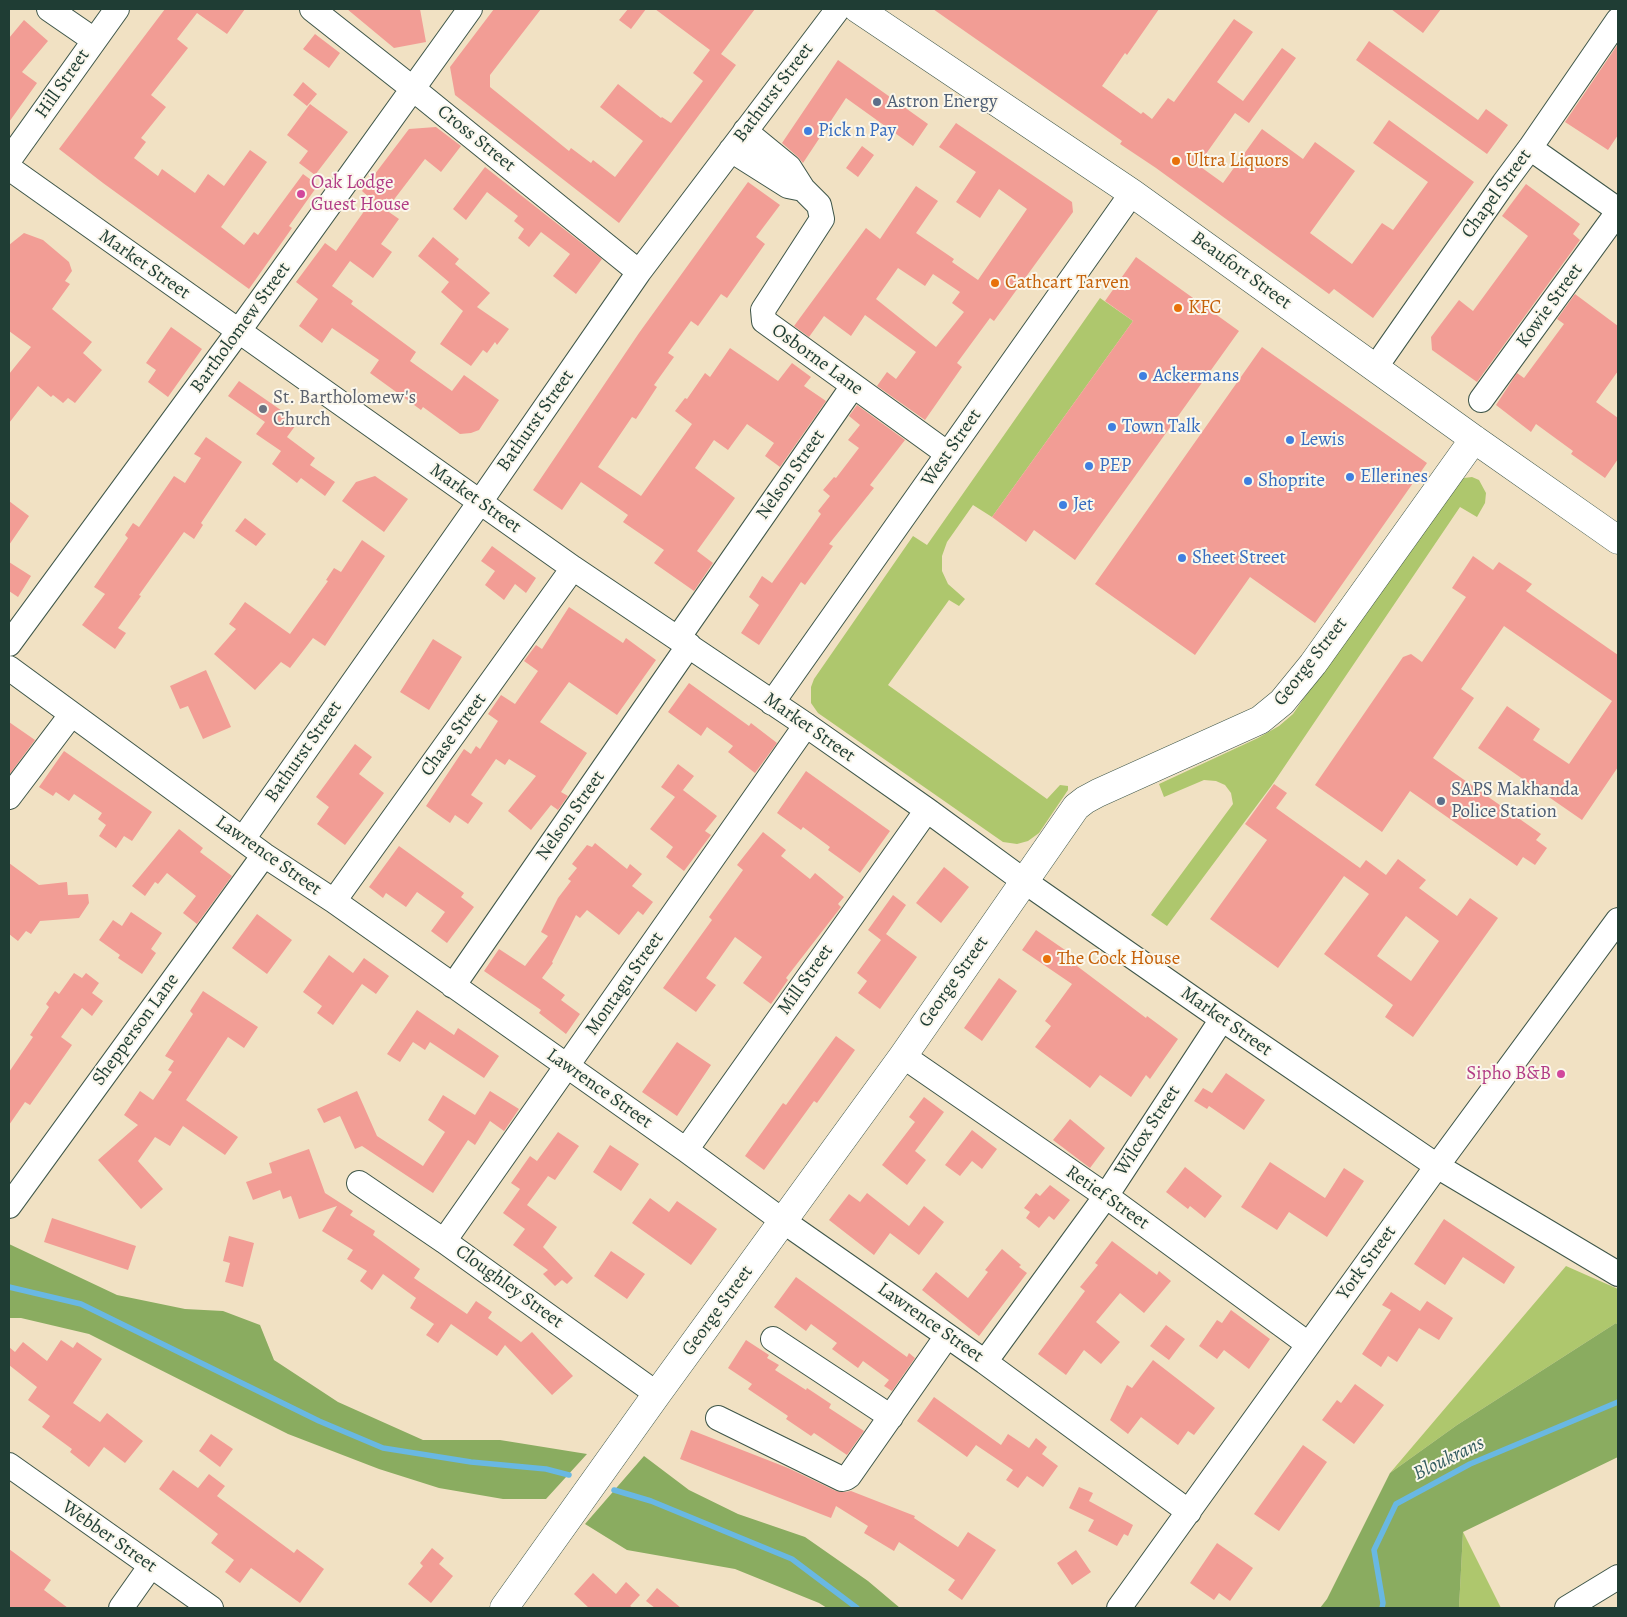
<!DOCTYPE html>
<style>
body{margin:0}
#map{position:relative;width:1627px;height:1617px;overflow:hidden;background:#f1e1c3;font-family:Alegreya,serif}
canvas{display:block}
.frame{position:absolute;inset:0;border:10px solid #1f3d34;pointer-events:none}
</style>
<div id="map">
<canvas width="1627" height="1617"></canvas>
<div class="frame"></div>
</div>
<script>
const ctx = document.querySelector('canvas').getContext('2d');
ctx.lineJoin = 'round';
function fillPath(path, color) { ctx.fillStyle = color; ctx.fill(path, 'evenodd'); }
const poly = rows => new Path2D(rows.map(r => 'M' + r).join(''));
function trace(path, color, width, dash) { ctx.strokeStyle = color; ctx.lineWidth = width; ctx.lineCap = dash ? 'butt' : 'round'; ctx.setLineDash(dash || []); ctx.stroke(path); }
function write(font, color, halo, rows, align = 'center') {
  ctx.font = font + ' Alegreya,serif'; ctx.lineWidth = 4; ctx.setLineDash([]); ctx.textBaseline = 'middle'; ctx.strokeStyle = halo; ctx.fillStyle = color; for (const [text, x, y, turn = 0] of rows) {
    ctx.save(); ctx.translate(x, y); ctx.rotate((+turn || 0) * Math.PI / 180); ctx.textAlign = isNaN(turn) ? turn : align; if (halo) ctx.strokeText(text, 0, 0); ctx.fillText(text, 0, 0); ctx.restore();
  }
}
fillPath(poly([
 [1100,298,1133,321,992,517,973,505,947,542,942,556,942,571,948,584,965,599,959,606,949,600,888,685,1047,799,1060,785,1068,786,1068,790,1039,833,1028,841,1017,844,1003,842,818,713,811,703,811,687,814,679,913,536,927,545],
 [1472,477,1479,480,1486,493,1485,503,1477,517,1460,507,1272,785,1167,926,1151,915,1233,804,1231,793,1225,785,1216,781,1204,780,1164,797,1159,784,1258,738,1279,726,1293,714,1446,491,1455,482,1464,478],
 [1566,1266,1618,1289,1618,1325,1616,1323,1457,1425,1390,1473],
 [1463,1532,1501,1608,1459,1608]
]), '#aec76d');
fillPath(poly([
 [9,1244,117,1295,185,1309,223,1311,260,1325,274,1360,338,1402,423,1440,500,1440,587,1454,546,1499,503,1499,439,1488,379,1469,288,1434,89,1334,21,1318,9,1318],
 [1616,1323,1618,1325,1618,1457,1463,1532,1459,1608,1320,1608,1327,1599,1390,1473,1457,1425],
 [644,1456,689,1490,738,1514,805,1537,868,1581,900,1608,827,1608,819,1603,735,1569,627,1550,585,1524]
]), '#8aac60');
trace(poly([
 [9,1287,81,1304,319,1421,383,1448,471,1462,546,1469,569,1475],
 [614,1490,651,1501,792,1559,857,1608],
 [1382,1608,1383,1603,1374,1550,1396,1504,1470,1464,1618,1402]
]), '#69b8e3', 5.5);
fillPath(poly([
 [165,9,245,9,227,34,197,13,177,39,188,48,151,95,166,107,141,138,146,142,134,158,158,176,162,169,195,193,208,174,224,186,250,150,267,162,221,227,244,245,254,232,258,235,303,174,318,185,289,226,292,228,249,289,103,183,59,149],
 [347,9,420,9,426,42,394,48],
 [494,9,541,9,490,75,490,87,569,151,571,148,591,163,593,160,615,177,643,141,600,107,618,84,661,118,662,117,671,123,703,81,693,73,710,50,655,9,755,9,721,54,736,65,619,223,455,95,450,67],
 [628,9,646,9,631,29,619,20],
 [933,9,1159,9,1127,55,1125,53,1102,86,1141,114,1143,112,1152,119,1168,98,1174,102,1234,19,1253,32,1217,82,1243,101,1282,48,1296,58,1249,123,1235,113,1198,165,1223,183,1262,129,1303,159,1315,142,1355,171,1310,233,1352,264,1382,223,1393,230,1428,182,1373,143,1389,120,1474,182,1373,318,1334,289,1329,294,1156,168,1120,144,1122,141],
 [1391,9,1441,9,1423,33],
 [24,20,48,41,22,72,37,83,9,122,9,38],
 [315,34,340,53,329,68,303,49],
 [1369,41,1478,120,1486,109,1508,125,1487,154,1356,60],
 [1618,44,1618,135,1608,150,1565,122],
 [838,60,928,124,913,146,846,98,803,163,798,157,782,143],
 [303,82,317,94,307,106,293,95],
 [310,104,348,132,315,175,299,163,308,151,287,135],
 [956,123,1072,202,1073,212,994,321,990,318,957,363,962,367,925,420,877,386,887,372,896,379,916,352,865,315,851,336,824,316,809,337,794,326,866,228,880,239,916,186,938,201,916,233,954,259,952,262,978,280,1027,209,999,189,980,218,956,202,976,172,939,147],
 [898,268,925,286,933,274,960,292,952,303,964,312,936,347,876,299],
 [436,127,461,146,441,172,425,159,386,210,399,219,381,244,392,252,373,278,350,261,332,286,353,301,351,304,416,352,410,361,452,391,464,375,499,400,479,430,471,433,460,434,423,407,421,410,370,373,379,360,332,328,322,343,299,326,318,299,296,282,325,243,336,251,372,200,362,191,409,129],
 [862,146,874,155,858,177,846,168],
 [485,167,602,259,576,294,553,276,570,254,541,232,529,247,518,238,524,229,514,221,518,216,487,192,466,220,453,209],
 [748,182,780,205,756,237,765,244,727,298,721,294,698,326,691,321,668,353,674,357,654,385,657,387,636,419,632,417,598,467,641,496,692,424,675,411,685,398,687,399,705,373,710,377,730,348,778,381,792,363,811,377,804,386,826,401,780,467,765,456,774,443,747,424,728,450,714,440,695,468,735,498,697,551,713,563,694,591,654,563,664,550,623,522,628,515,581,482,562,510,533,490,639,333],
 [1526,184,1580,224,1573,234,1580,240,1477,382,1432,350,1431,337,1459,300,1473,311,1528,236,1502,216],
 [24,233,43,240,69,262,72,271,65,281,70,284,52,309,92,342,83,353,102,370,75,403,68,398,63,403,53,395,51,397,38,386,9,423,9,374,31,347,9,331,9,245],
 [433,237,459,259,455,264,490,293,477,307,509,329,497,345,495,342,487,353,483,350,471,366,440,344,463,311,441,292,449,282,418,256],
 [1136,257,1239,331,1075,560,1034,530,1026,542,992,517,1133,321,1105,301],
 [1575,294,1618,326,1618,371,1596,402,1618,418,1618,459,1605,478,1571,454,1573,451,1536,424,1531,432,1496,405,1517,373,1524,378,1564,324,1557,319],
 [171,327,202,349,168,397,148,382,156,370,146,363],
 [1262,347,1427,463,1315,623,1250,577,1195,655,1095,584],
 [239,381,298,422,287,437,315,458,310,465,335,482,325,496,301,478,297,483,272,464,281,451,256,434,265,422,228,396],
 [857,405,905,440,870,485,874,488,829,544,833,546,805,585,801,582,759,645,741,633,759,605,749,597,762,576,772,583,821,514,818,511,830,496,823,490,834,477,836,478,859,448,848,440,860,425,849,416],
 [206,437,242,462,201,523,203,525,194,539,184,532,139,595,141,596,118,628,126,633,115,649,82,625,105,594,94,587,128,538,125,535,133,523,139,527,174,476,185,483,201,458,194,454],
 [375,476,408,499,384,532,342,501,356,482],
 [9,501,29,516,9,545],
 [245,518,266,534,256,546,235,531],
 [362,540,385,556,325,646,313,638,290,668,281,662,255,690,214,654,236,629,229,624,245,602,290,634,328,581,326,580,334,568,341,572],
 [492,546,536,578,526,593,515,584,504,600,485,585,495,571,481,561],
 [1473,556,1493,570,1499,562,1532,584,1526,591,1618,655,1618,767,1582,820,1478,748,1507,706,1540,729,1533,740,1569,764,1612,701,1504,626,1461,689,1474,698,1433,758,1541,834,1536,840,1547,848,1535,865,1523,857,1517,866,1410,791,1382,832,1315,785,1403,657,1411,654,1422,662,1466,597,1452,588],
 [9,562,31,576,18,597,9,591],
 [569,607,623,643,626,638,656,660,617,715,569,682,540,722,587,753,561,792,568,796,558,810,551,805,531,830,508,811,536,776,509,759,505,765,496,759,471,795,483,803,468,824,455,815,450,823,426,806,464,749,471,754,476,746,480,749,498,721,488,714,501,695,515,704,538,671,524,661,536,645,542,649],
 [433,639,462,657,429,710,400,692],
 [206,670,231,727,203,739,188,706,180,709,170,686],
 [689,683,749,726,751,723,777,743,755,773,728,752,733,746,707,727,701,736,668,712],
 [9,722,35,740,9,775],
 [355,744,372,757,359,774,384,793,345,845,317,824,329,807,316,797],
 [64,751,152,812,132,841,124,836,116,848,99,836,106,825,98,819,102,813,74,794,69,801,56,792,53,796,39,787],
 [678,764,694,776,683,790,717,816,705,831,711,835,684,871,666,857,673,847,650,829,675,797,661,787],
 [806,771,890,831,860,873,828,850,830,847,803,827,801,830,777,813],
 [1274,784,1287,793,1276,808,1360,868,1366,860,1386,875,1398,859,1426,880,1419,888,1457,916,1470,898,1498,918,1413,1037,1385,1017,1393,1005,1324,954,1369,894,1344,876,1278,968,1210,919,1267,840,1245,824],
 [1406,916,1439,941,1411,981,1377,956],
 [179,829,203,848,200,852,232,876,197,924,183,913,196,896,167,873,158,884,155,882,145,896,132,886],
 [763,832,786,850,781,856,810,879,815,873,844,897,838,904,841,907,786,978,788,980,771,1004,743,983,762,957,735,937,706,978,716,985,696,1012,663,988,712,920,709,917,743,870,737,865],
 [595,843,627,869,630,864,642,874,632,886,653,902,643,915,638,911,619,935,587,910,580,918,576,915,552,962,553,963,542,978,565,995,561,1000,580,1014,566,1034,539,1013,541,1010,484,971,499,949,525,966,548,936,541,932,558,898,571,881,568,879,577,868,572,864,587,845,592,847],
 [399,846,464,893,461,897,474,907,447,943,431,931,445,912,417,892,406,907,386,893,383,898,369,887],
 [9,863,39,885,67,882,68,895,88,894,89,903,79,918,40,921,31,934,26,931,18,941,9,934],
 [944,867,969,887,941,923,916,903],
 [893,895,906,905,886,934,917,957,880,1009,858,993,867,981,857,973,881,940,868,930],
 [131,912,162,933,151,949,156,953,142,974,118,958,120,955,99,940,113,920,122,926],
 [257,914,292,940,267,974,232,948],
 [1036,930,1081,961,1077,966,1146,1018,1147,1016,1178,1039,1150,1079,1146,1075,1131,1097,1100,1075,1090,1088,1035,1047,1051,1026,1045,1021,1072,984,1022,950],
 [329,955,353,973,364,958,389,976,376,994,362,984,333,1025,317,1013,322,1006,303,992],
 [74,973,82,978,86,973,99,983,92,993,103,1001,92,1016,82,1008,61,1037,72,1045,30,1105,25,1102,9,1125,9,1072,33,1037,30,1035,49,1007,46,1004,55,991,59,994],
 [999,978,1017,991,982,1041,964,1028],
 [203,991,258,1027,244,1048,228,1037,186,1100,238,1137,225,1155,183,1126,170,1146,155,1137,138,1161,163,1189,141,1209,98,1160,138,1125,124,1115,140,1091,153,1100,172,1072,168,1070,174,1061,165,1056,193,1014,190,1011],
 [417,1010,454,1035,458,1028,499,1056,484,1078,430,1042,425,1050,413,1042,400,1062,387,1054],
 [836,1036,855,1050,817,1103,814,1101,764,1170,745,1156,783,1103,786,1105],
 [677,1042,711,1065,677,1116,642,1092],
 [1226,1073,1265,1100,1244,1130,1209,1106,1207,1109,1194,1101,1203,1088,1212,1093],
 [357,1091,377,1136,423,1166,445,1132,428,1120,443,1095,475,1115,490,1091,519,1109,504,1131,490,1121,475,1145,468,1140,433,1193,362,1146,355,1149,340,1116,324,1123,317,1109],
 [924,1097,944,1112,915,1151,926,1160,907,1185,882,1165,915,1122,909,1117],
 [1070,1119,1105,1148,1090,1168,1053,1140],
 [972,1130,997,1149,982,1169,972,1161,960,1176,945,1165],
 [558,1132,579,1146,555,1180,548,1176,527,1205,557,1227,543,1247,573,1278,567,1284,562,1280,555,1286,543,1274,548,1270,513,1245,525,1229,503,1213,520,1189,511,1183,530,1156,537,1161],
 [610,1145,639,1164,621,1191,593,1172],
 [309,1149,325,1193,353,1211,350,1215,375,1231,373,1235,420,1269,414,1278,467,1314,476,1301,492,1312,488,1318,521,1342,532,1332,573,1376,552,1395,505,1345,497,1356,451,1324,438,1343,426,1335,434,1324,410,1308,416,1298,383,1274,372,1290,360,1281,367,1271,347,1259,353,1250,322,1231,337,1206,299,1219,291,1196,283,1199,280,1190,253,1200,246,1182,272,1173,269,1163],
 [1270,1162,1325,1198,1344,1168,1364,1181,1327,1237,1289,1212,1277,1230,1241,1207],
 [1185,1167,1222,1196,1205,1218,1190,1206,1188,1209,1166,1192],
 [1050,1185,1070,1200,1054,1220,1049,1216,1039,1228,1026,1218,1030,1212,1024,1208,1036,1193,1040,1196],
 [867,1193,909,1226,924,1206,944,1222,919,1255,890,1233,874,1255,829,1220,849,1194,860,1202],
 [650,1198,669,1212,677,1201,717,1229,691,1265,632,1223],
 [52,1218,136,1246,128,1270,44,1242],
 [1444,1219,1515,1267,1504,1284,1463,1257,1445,1285,1414,1264],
 [229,1236,254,1243,243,1287,225,1282,230,1263,223,1261],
 [1112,1241,1157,1275,1159,1271,1171,1281,1144,1313,1120,1293,1096,1322,1120,1342,1101,1364,1084,1350,1066,1375,1038,1354,1085,1291,1080,1287,1098,1265,1095,1263],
 [1002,1249,1021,1265,1019,1267,1027,1273,979,1336,922,1290,936,1272,968,1298,988,1272,985,1270],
 [611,1251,645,1274,627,1299,594,1276],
 [796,1277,907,1357,909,1353,915,1358,892,1391,884,1386,889,1380,863,1361,858,1368,832,1349,837,1343,811,1324,806,1331,774,1307],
 [1391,1292,1420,1311,1427,1301,1453,1318,1439,1340,1419,1328,1397,1362,1388,1356,1381,1367,1362,1354,1391,1310,1382,1305],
 [1231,1310,1270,1339,1249,1369,1224,1350,1217,1359,1199,1346,1217,1320,1222,1323],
 [1166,1325,1185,1339,1169,1360,1150,1346],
 [61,1340,73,1348,77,1342,102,1359,73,1403,100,1422,107,1413,143,1441,125,1463,104,1447,89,1467,70,1452,72,1449,42,1427,50,1416,28,1400,37,1387,9,1365,9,1347,15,1352,23,1342,47,1361],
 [746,1340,769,1355,767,1358,779,1365,775,1370,806,1390,807,1388,831,1404,829,1408,864,1431,847,1455,814,1433,811,1436,786,1419,788,1416,748,1389,752,1384,728,1368],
 [1153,1360,1215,1408,1194,1435,1188,1431,1178,1445,1141,1417,1128,1434,1110,1420,1127,1385,1132,1388],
 [1355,1384,1384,1405,1354,1444,1322,1420,1337,1400,1341,1403],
 [934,1397,1001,1445,1008,1434,1029,1448,1036,1438,1047,1447,1042,1454,1058,1466,1043,1487,1027,1476,1018,1488,1006,1480,1013,1470,976,1445,967,1457,917,1421],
 [691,1430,788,1468,836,1491,845,1492,851,1491,915,1516,914,1518,958,1547,968,1532,996,1550,962,1600,948,1590,955,1580,899,1542,894,1551,864,1533,868,1526,836,1506,831,1518,680,1459],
 [211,1434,233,1449,220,1467,199,1451],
 [1303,1445,1327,1462,1279,1531,1254,1514],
 [173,1470,198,1488,209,1474,225,1486,217,1496,294,1553,297,1549,324,1569,300,1603,251,1568,240,1583,225,1572,234,1560,211,1543,218,1534,159,1489],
 [1079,1487,1093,1493,1089,1501,1133,1525,1128,1536,1124,1534,1117,1546,1088,1531,1094,1520,1069,1508],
 [1217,1543,1253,1568,1230,1601,1219,1593,1214,1600,1190,1583],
 [432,1548,444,1558,439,1564,453,1576,431,1603,408,1584,423,1566,420,1563],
 [9,1549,51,1580,44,1590,68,1608,9,1608],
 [1076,1550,1091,1572,1072,1585,1057,1563],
 [593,1573,616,1594,626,1582,640,1595,630,1606,633,1608,589,1608,574,1594],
 [657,1588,681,1608,655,1608,646,1601]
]), '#f29d95');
const minor = poly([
 [49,9,94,40],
 [312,9,412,88,639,272],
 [745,131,789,167,803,189,819,205,822,219,763,310,764,321,948,454],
 [1530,148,1618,210],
 [731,150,788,186,803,189],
 [9,160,117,9],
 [9,168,573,568,806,725,927,810,1024,881,1222,1019,1437,1166,1618,1274],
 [1375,368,1504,183,1530,148,1618,20],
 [1481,400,1618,212],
 [678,638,853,386],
 [9,644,238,332,470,9],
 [9,668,264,855,334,901,686,1150,783,1221,985,1362,1189,1512],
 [772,703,1132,193],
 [9,797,71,715],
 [243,839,480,502,639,272,838,9],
 [334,901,573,568],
 [453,986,689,645],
 [903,1056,1106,1196,1308,1344],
 [686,1150,927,810],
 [359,1183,444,1241,657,1394],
 [9,1206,264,855],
 [444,1241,806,725],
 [773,1339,891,1417],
 [985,1362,1106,1196,1222,1019],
 [718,1418,842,1479,846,1478,849,1476,947,1336],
 [9,1465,211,1608],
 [121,1608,150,1567],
 [1119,1608,1437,1166,1618,920],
 [1567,1608,1618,1577]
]);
const major = poly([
 [858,9,1132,193,1474,439,1618,540],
 [504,1608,657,1394,903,1056,1076,807,1085,800,1098,793,1260,720,1282,702,1313,664,1474,439]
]);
trace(minor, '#3e5649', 26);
trace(major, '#3e5649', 29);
trace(minor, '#fff', 24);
trace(major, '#fff', 28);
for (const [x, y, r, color] of [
 [877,102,5,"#5c6f8a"],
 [808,131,5,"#3f7fe0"],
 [1176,161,5,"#e8710a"],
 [301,194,5,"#d1479c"],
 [995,283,5,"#e8710a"],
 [1178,308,5,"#e8710a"],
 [1143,376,5,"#3f7fe0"],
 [263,409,5,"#6b7280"],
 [1112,427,5,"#3f7fe0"],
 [1290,440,5,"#3f7fe0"],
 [1089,466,5,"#3f7fe0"],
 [1350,477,5,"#3f7fe0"],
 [1248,481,5,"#3f7fe0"],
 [1063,505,5,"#3f7fe0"],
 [1182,558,5,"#3f7fe0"],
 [1441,801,5,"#5c6f8a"],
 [1047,959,5,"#e8710a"],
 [1561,1074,5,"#d1479c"]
]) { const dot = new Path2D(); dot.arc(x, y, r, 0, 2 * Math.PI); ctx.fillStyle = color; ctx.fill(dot); trace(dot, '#fbf7ec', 2); }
write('19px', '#1f3d34', '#fbf7ec', [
 ["Hill Street",63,84,-55],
 ["Bathurst Street",774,93,-53],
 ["Cross Street",476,139,39],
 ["Chapel Street",1497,194,-54],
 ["Market Street",144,265,35],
 ["Beaufort Street",1241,271,36],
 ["Kowie Street",1550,306,-54],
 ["Bartholomew Street",241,328,-54],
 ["Osborne Lane",817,360,36],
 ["Bathurst Street",536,421,-55],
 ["West Street",952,448,-55],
 ["Nelson Street",791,475,-55],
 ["Market Street",475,499,35],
 ["George Street",1311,662,-52],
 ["Market Street",809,728,35],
 ["Chase Street",454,735,-54],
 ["Bathurst Street",304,752,-55],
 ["Nelson Street",571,816,-55],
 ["Lawrence Street",268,856,35],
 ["Mill Street",806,980,-55],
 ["George Street",954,982,-55],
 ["Montagu Street",625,984,-55],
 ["Market Street",1226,1022,35],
 ["Shepperson Lane",136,1030,-54],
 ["Lawrence Street",599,1089,35],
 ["Wilcox Street",1148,1131,-57],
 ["Retief Street",1107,1198,35],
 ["York Street",1367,1263,-54],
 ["Cloughley Street",509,1287,36],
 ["George Street",718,1311,-54],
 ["Lawrence Street",930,1323,35],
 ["Webber Street",109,1537,35]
]);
write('19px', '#4e5e75', '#fbf7ec', [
 ["Astron Energy",887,102],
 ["SAPS Makhanda",1451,790],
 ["Police Station",1451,812]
], 'left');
write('19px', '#366cbe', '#fbf7ec', [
 ["Pick n Pay",818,131],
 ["Ackermans",1153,376],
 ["Town Talk",1122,427],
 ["Lewis",1300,440],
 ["PEP",1099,466],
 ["Ellerines",1360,477],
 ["Shoprite",1258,481],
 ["Jet",1073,505],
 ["Sheet Street",1192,558]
], 'left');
write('19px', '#c56008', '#fbf7ec', [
 ["Ultra Liquors",1186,161],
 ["Cathcart Tarven",1005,283],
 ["KFC",1188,308],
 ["The Cock House",1057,959]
], 'left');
write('19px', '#b23c85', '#fbf7ec', [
 ["Oak Lodge",311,183],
 ["Guest House",311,205],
 ["Sipho B&B",1551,1074,"right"]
], 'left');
write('19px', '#5b616d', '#fbf7ec', [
 ["St. Bartholomew's",273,398],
 ["Church",273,420]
], 'left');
write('italic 20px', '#325c60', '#fbf7ec', [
 ["Bloukrans",1449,1459,-26]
]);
</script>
